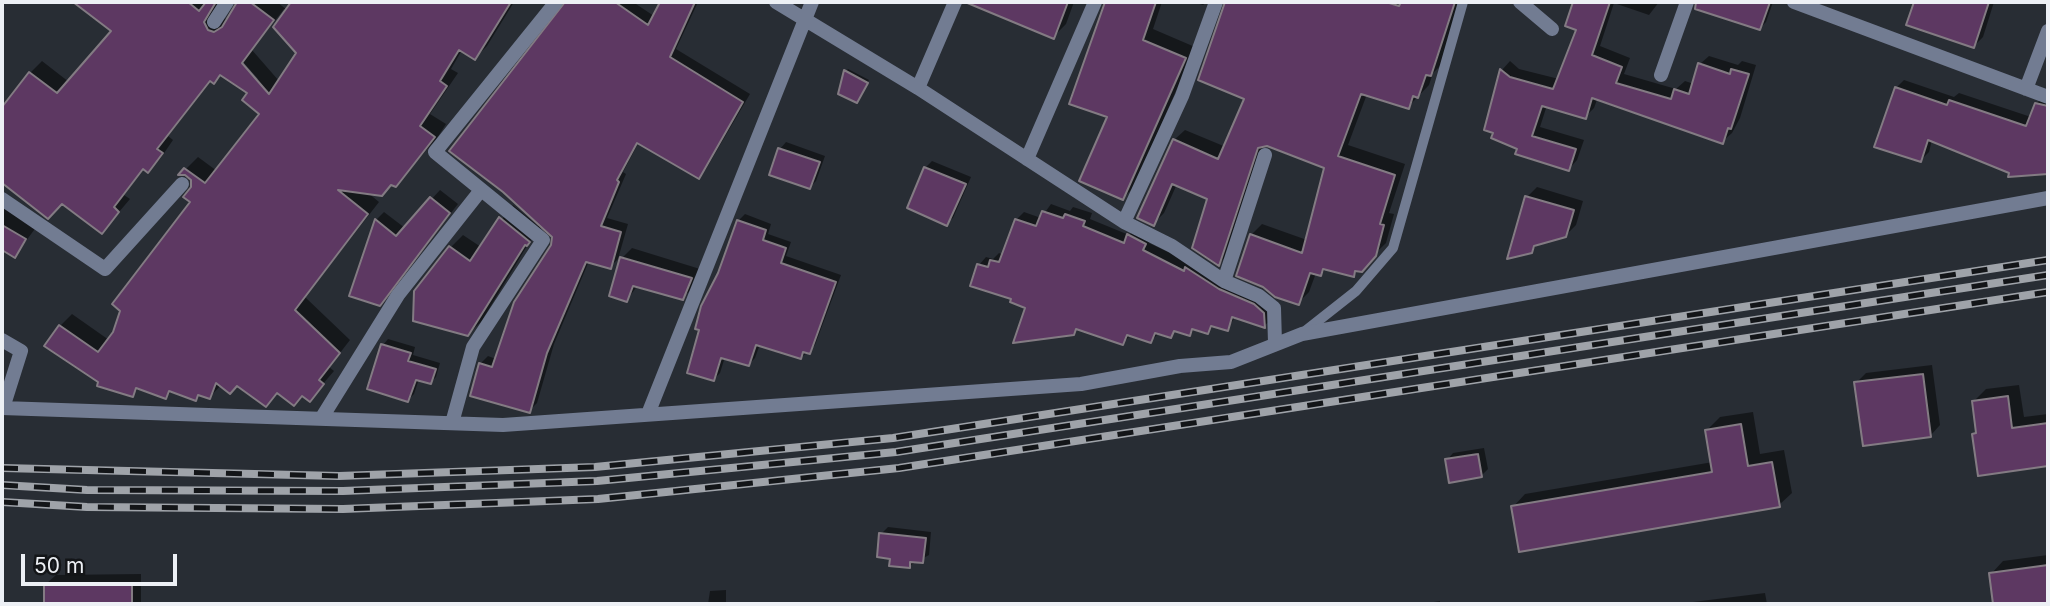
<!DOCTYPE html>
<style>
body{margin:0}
#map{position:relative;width:2050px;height:606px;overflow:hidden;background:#282d34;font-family:Inter,sans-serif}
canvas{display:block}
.frame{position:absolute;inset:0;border:4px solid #edf0f5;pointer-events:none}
.scale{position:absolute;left:21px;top:554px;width:156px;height:32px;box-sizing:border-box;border:4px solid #edf0f5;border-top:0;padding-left:9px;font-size:21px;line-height:24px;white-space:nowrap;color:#edf0f5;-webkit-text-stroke:5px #131518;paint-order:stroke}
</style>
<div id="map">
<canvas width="2050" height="606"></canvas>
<div class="frame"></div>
<div class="scale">50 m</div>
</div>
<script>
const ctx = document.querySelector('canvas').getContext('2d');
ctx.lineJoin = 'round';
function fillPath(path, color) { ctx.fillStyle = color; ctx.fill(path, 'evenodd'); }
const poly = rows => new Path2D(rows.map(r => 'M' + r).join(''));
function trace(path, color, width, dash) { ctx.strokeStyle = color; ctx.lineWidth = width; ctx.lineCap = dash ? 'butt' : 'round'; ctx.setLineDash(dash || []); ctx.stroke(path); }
fillPath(poly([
 [76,2,218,2,220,18,229,19,237,8,237,2,277,2,287,10,293,2,514,2,487,46,475,58,462,50,451,69,458,73,430,114,446,124,437,138,396,185,393,183,367,192,379,202,305,297,350,340,329,367,334,371,310,399,303,394,279,392,266,405,238,384,221,385,210,397,201,394,196,399,172,391,166,397,139,388,132,395,100,382,60,326,72,314,109,340,193,202,193,180,182,173,198,157,217,171,261,113,249,93,222,73,212,80,168,136,173,140,160,159,148,170,144,168,124,195,130,199,102,232,62,202,30,205,2,181,2,117,30,73,42,61,69,82,113,31],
 [284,9,298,53,279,81,252,50],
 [237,55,259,80,251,76,234,58],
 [567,2,633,2,654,16,662,2,698,2,676,49,750,94,706,169,699,177,639,142,623,172,626,174,607,218,628,224,618,259,610,267,589,261,554,344,537,403,529,411,480,364,488,356,496,359,553,246,554,236,543,226,530,241,481,322,468,334,450,248,463,235,481,247,513,205,538,226,540,224],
 [972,2,1074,2,1066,24,1053,37],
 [1111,2,1162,2,1153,29,1195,47,1134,187,1123,198,1109,116,1105,8],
 [1192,2,1207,2,1203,5],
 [1226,2,1461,2,1442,64,1433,73,1429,85,1408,107,1367,94,1348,145,1405,164,1389,213,1394,214,1386,243,1353,275,1327,268,1321,274,1316,273,1309,292,1298,303,1251,235,1262,224,1307,240,1326,167,1265,144,1229,253,1219,264,1209,198,1177,184,1164,213,1153,224,1174,140,1185,130,1226,147,1247,98],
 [1575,2,1659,2,1649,15,1614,3,1600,46,1630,58,1624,74,1676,89,1685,81,1694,84,1700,64,1709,56,1738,65,1742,61,1756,65,1740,118,1732,133,1723,141,1598,97,1594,108,1585,117,1547,105,1540,127,1584,140,1577,160,1569,169,1519,148,1496,85,1502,70,1510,61,1519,69,1559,79,1578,29,1567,25],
 [1708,2,1773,2,1766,22,1760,28,1705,10],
 [1916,2,1994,2,1983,37,1974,46,1908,24],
 [848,69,869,80,857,101,846,71],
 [1904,80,1954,97,1959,93,2031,117,2037,103,2045,96,2048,97,2048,173,2012,172,1932,140,1929,152,1921,160,1896,88],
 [786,142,825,156,816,181,810,187,780,149],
 [932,161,971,177,953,218,946,224,925,168],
 [1537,187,1583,201,1576,225,1565,236,1540,242,1531,251,1527,197],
 [440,190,458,204,379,304,376,220,384,212,405,228],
 [1051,204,1070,211,1073,207,1092,213,1090,219,1129,235,1136,228,1152,236,1149,243,1262,297,1272,319,1264,326,1236,316,1227,329,1215,325,1207,332,1195,328,1190,334,1177,330,1170,336,1158,334,1151,341,1131,335,1123,343,1079,328,1073,333,1013,298,979,265,986,257,993,259,999,253,1003,255,1016,220,1024,212,1041,218],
 [2,205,37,226,15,256,2,248],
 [745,214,771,224,768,234,791,242,786,256,841,275,815,345,809,352,801,357,760,344,755,358,749,364,725,357,720,373,714,379,720,273,738,221],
 [632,248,700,269,692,289,682,298,638,285,627,300,622,258],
 [388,339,415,347,413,355,440,363,436,377,431,382,419,379,414,394,408,400,383,345],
 [1932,365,1940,425,1931,435,1856,383,1866,373],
 [2019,385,2024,417,2048,414,2048,464,1980,474,1974,435,1978,431,1974,401,1986,389],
 [1753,412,1760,454,1784,450,1792,493,1779,505,1513,507,1525,494,1713,462,1707,430,1720,417],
 [1484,448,1488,469,1481,476,1447,460,1453,453],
 [888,527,931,532,929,555,909,566,892,557,881,534],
 [2048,555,2048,604,1995,604,1991,574,2003,561],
 [141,574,141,604,46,604,46,584,56,575],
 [726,590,726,604,708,604,710,591],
 [1765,593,1767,604,1677,604],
 [1440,601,1440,604,1421,604]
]), '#0007');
const building = poly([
 [73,2,188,2,199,11,206,2,216,2,204,22,208,30,214,32,222,27,237,2,250,2,274,20,242,63,269,94,296,53,273,27,291,2,511,2,475,60,459,50,440,81,447,86,420,126,435,137,396,187,391,185,382,196,338,190,368,214,295,310,340,353,319,380,324,384,310,402,302,396,294,406,277,393,266,407,237,386,230,394,216,383,210,399,198,395,196,401,169,391,166,399,136,388,133,397,97,386,98,382,44,346,59,325,98,352,113,332,120,311,112,304,190,202,183,197,191,187,191,180,185,175,178,175,184,168,205,183,259,114,242,100,247,93,220,75,214,84,210,81,157,149,163,153,148,173,143,169,114,207,119,212,102,234,62,204,48,219,2,183,2,107,29,72,57,93,111,31,73,2],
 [565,2,615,2,648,25,660,2,695,2,670,57,743,102,699,179,637,143,617,180,619,182,601,226,621,232,611,269,586,262,547,353,530,413,470,396,479,363,492,367,514,302,551,245,552,237,503,192,449,151,565,2],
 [965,2,1068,2,1054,39,965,2],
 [1105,2,1156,2,1143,40,1186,58,1123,200,1079,181,1107,117,1069,104,1105,2],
 [1225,2,1386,2,1399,6,1401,2,1455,2,1431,76,1426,75,1418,98,1413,96,1409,109,1361,94,1338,156,1395,175,1380,224,1384,225,1376,256,1362,272,1355,271,1354,277,1323,269,1321,276,1310,273,1299,305,1275,297,1263,287,1236,276,1250,234,1302,253,1324,168,1267,146,1258,148,1219,266,1192,248,1207,199,1172,184,1154,226,1137,218,1173,139,1218,159,1244,99,1198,80,1225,2],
 [1573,2,1610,2,1592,55,1622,67,1616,83,1671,99,1674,89,1689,94,1698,63,1730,74,1731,69,1749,74,1731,129,1728,128,1723,144,1592,98,1586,119,1542,106,1532,136,1576,149,1569,171,1515,154,1517,149,1491,138,1493,133,1484,130,1500,69,1510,77,1553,89,1576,30,1565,26,1573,2],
 [1696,2,1770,2,1760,30,1695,9,1696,2],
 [1914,2,1989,2,1974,48,1906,25,1914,2],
 [844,70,868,83,857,103,838,94,844,70],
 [1895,87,1947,105,1949,100,2026,126,2035,103,2048,106,2048,174,2008,177,2009,173,1928,140,1921,162,1874,147,1895,87],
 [778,148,820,162,810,189,769,175,778,148],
 [924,167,966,184,947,226,907,208,924,167],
 [1525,196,1574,210,1566,237,1534,246,1532,253,1507,259,1525,196],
 [430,197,450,213,380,306,349,296,375,219,396,236,430,197],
 [1042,211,1063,218,1065,214,1085,221,1083,226,1124,243,1127,234,1146,244,1143,250,1184,271,1185,267,1219,289,1254,304,1264,313,1265,328,1232,317,1228,331,1211,326,1208,334,1192,329,1190,336,1174,331,1171,338,1155,333,1151,343,1127,335,1123,345,1076,329,1074,335,1013,343,1025,308,1010,302,1011,299,970,286,977,264,988,267,990,260,999,262,1015,219,1036,226,1042,211],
 [499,217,530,242,527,246,525,245,468,336,413,321,414,291,449,246,470,261,499,217],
 [737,220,766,230,763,240,786,248,781,263,836,282,810,354,803,352,801,359,756,345,749,366,721,358,714,381,687,373,699,330,695,329,701,306,718,273,737,220],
 [2,225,26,239,15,258,2,250,2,225],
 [620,257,692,278,683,300,633,286,627,302,609,296,620,257],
 [381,344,411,353,408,361,436,369,431,384,416,380,408,402,367,389,381,344],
 [1923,374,1931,437,1863,446,1854,382,1923,374],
 [2008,396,2012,428,2048,423,2048,466,1978,476,1972,434,1976,433,1972,401,2008,396],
 [1741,424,1748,466,1772,462,1780,507,1519,552,1511,506,1712,472,1705,430,1741,424],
 [1478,454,1482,477,1449,483,1445,459,1478,454],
 [879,533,926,538,923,563,910,562,910,568,889,566,890,559,877,557,879,533],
 [2048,565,2048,604,1993,604,1989,573,2048,565],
 [132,583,132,604,44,604,44,584,132,583]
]);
fillPath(building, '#5d3862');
trace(building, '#837b83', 2);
trace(poly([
 [1304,332,1356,291,1393,248,1463,2]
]), '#727c92', 10);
trace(poly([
 [776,2,918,88,1124,222,1172,246,1224,281,1259,296,1274,308,1275,343],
 [1520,2,1552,29],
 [1794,2,2048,97],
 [214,22,227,2],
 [1661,75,1687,2],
 [918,88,955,2],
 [2026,89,2048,31],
 [1027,159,1095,2],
 [2,199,105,269,182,184],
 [1124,222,1182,96,1216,2],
 [1224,281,1265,155],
 [2,340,21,351,3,408],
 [2,408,503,425,1081,384,1180,366,1231,362,1302,334,2048,198],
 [648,414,812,2],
 [321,419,398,295,481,190],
 [452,423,473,347,543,240,435,152,556,2]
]), '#727c92', 14);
const rail = poly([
 [2,468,339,476,595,467,893,438,2048,260],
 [2,485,87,490,343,491,597,481,896,452,2048,275],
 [2,502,87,507,343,509,598,499,899,468,2048,292]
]);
trace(rail, '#9fa3a9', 8);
trace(rail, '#131518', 5, [16]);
</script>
